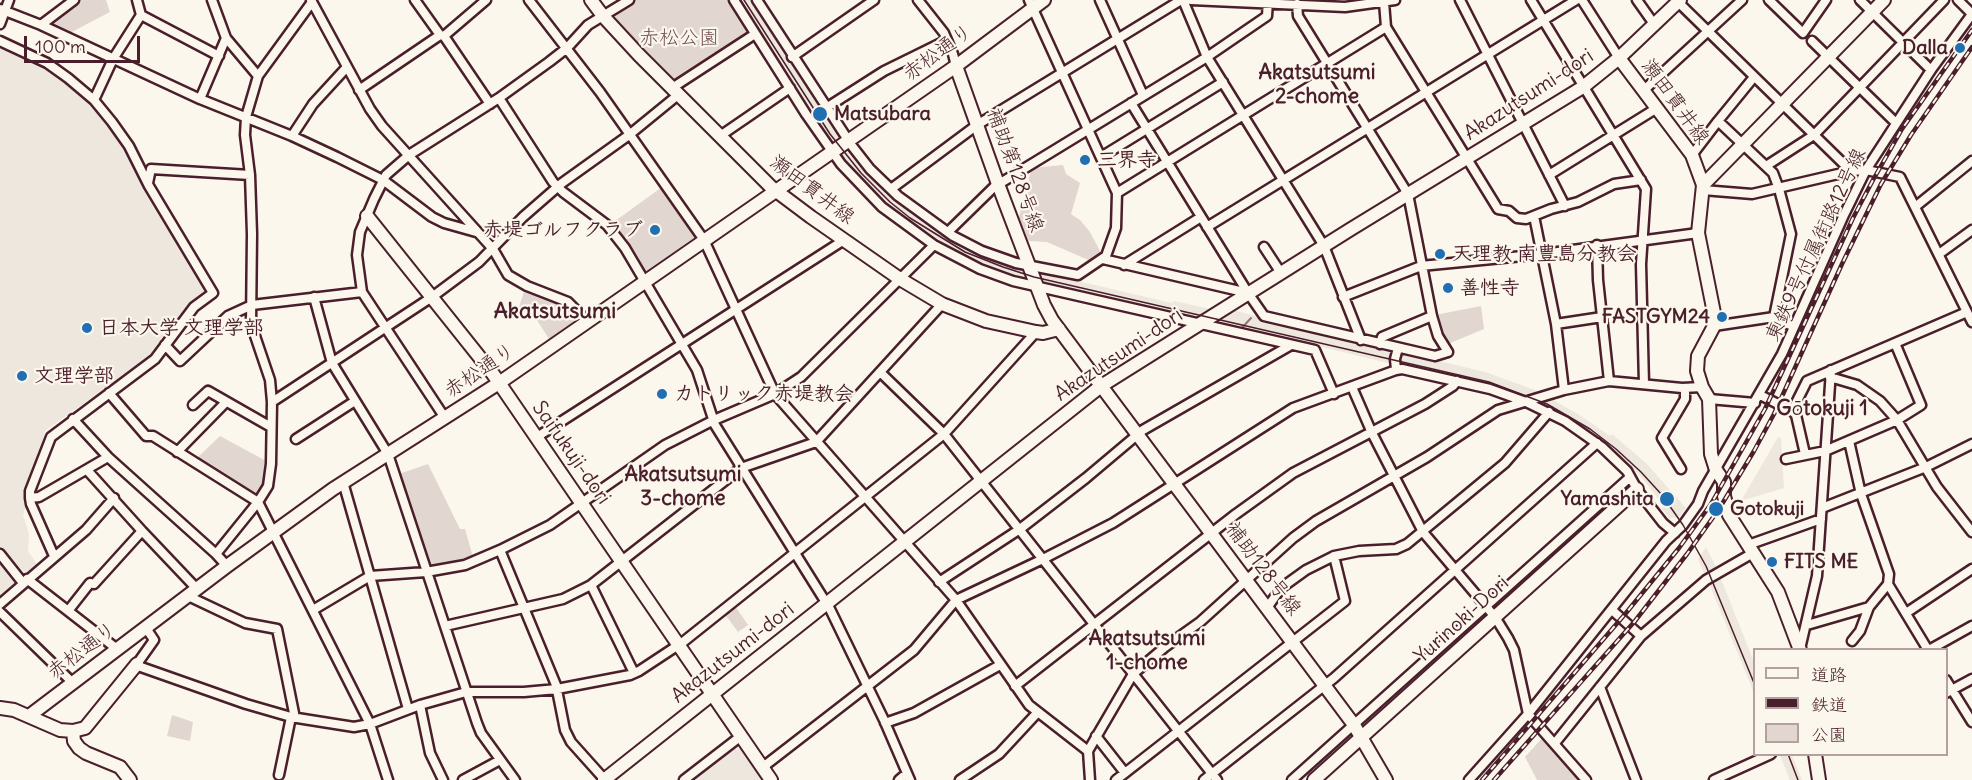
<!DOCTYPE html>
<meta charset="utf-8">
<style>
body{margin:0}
#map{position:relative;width:1972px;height:780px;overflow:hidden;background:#fbf7ec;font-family:Delius,"Klee One",sans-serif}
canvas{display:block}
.legend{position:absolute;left:1753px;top:648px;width:195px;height:108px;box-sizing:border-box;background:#fbf7ec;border:2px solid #b4a19f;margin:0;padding:8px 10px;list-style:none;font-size:18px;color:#4a1f2b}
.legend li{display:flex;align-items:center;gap:12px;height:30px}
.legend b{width:30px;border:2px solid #b4a19f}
.scale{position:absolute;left:24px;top:36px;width:116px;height:27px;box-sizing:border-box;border:3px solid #4a1f2b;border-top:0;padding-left:8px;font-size:18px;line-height:21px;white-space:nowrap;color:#4a1f2b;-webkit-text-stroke:4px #fbf7ec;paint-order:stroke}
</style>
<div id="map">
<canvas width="1972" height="780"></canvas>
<ul class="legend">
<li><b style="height:8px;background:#fbf7ec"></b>道路</li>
<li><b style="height:8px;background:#4a1f2b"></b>鉄道</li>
<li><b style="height:16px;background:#e2d7d0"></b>公園</li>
</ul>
<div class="scale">100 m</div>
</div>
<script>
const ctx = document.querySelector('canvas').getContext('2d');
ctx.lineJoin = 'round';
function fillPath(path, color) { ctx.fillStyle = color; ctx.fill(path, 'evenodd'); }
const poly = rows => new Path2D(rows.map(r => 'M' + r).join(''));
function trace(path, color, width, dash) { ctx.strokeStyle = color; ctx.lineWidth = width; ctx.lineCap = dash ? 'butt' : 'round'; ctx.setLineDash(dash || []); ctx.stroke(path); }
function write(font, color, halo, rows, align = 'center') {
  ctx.font = font + ' Delius,"Klee One",sans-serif'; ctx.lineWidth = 4.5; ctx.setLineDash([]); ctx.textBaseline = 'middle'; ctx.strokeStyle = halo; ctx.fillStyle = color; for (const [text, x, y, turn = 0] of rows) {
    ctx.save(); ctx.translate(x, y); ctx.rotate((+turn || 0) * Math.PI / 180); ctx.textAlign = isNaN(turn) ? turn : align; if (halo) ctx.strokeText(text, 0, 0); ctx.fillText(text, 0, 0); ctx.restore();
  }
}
fillPath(poly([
 [740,0,754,0,842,136,832,144],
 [0,48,44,67,71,86,96,109,125,148,206,289,192,302,154,353,45,431,28,490,27,503,23,515,29,534,28,551,38,566,25,573,0,549],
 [849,146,933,225,1024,267,1029,280,987,266,958,253,925,234,898,214,873,192,839,154],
 [1037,270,1082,278,1082,282,1172,303,1174,301,1211,309,1195,319,1043,284],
 [1232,310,1393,350,1392,364,1318,346,1317,347,1209,325],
 [1402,352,1485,372,1543,393,1526,399,1399,366,1399,353],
 [1548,397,1581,416,1610,436,1612,434,1646,463,1686,508,1678,519,1672,517,1670,519,1661,508,1663,505,1643,479,1626,461,1623,464,1535,403],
 [1778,437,1781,438,1784,488,1741,501],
 [1706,547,1718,571,1706,578,1698,559],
 [0,562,15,580,15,585,0,599],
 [1719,574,1754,662,1754,693,1708,581],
 [734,748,742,749,763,780,694,780],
 [1780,755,1792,755,1802,780,1790,780]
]), '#eee7de');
fillPath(poly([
 [79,0,106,0,110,12,66,35,46,24],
 [634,0,730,0,749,32,749,35,677,83,672,83,610,16],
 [1063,165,1066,174,1080,183,1071,214,1080,220,1090,232,1101,253,1093,262,1047,242,1028,241,1019,217,1024,196,1029,189,1029,177,1032,168],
 [662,187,697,236,644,273,623,237,611,224],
 [525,289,567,306,579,318,549,339,531,311,520,312,519,307],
 [1481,306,1484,329,1448,344,1440,333,1435,315],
 [220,436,268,462,265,485,258,500,194,461],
 [428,464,460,529,465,529,473,557,430,566,399,474],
 [735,606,748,625,738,632,724,613],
 [172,715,193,722,190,741,167,736],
 [1544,736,1582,780,1537,780,1525,757]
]), '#e2d7d0');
trace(poly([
 [1241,329,1251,318]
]), '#907477', 2);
const street = poly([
 [212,0,226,38,258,76],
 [311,0,370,109,382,126,493,249,508,275,527,286,568,302,587,321],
 [415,0,440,35],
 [529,0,600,92,704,240,775,394,956,600,1029,705,1088,751],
 [734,0,806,114,841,164,882,207,934,245,980,269,1013,281,1315,350,1334,394],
 [757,0,852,146,870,169,898,196,953,236,982,251,1016,263,1078,275,1106,256,1116,228,1117,193,1029,0],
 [918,0,944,33,953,54,956,66],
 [1100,0,1143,95],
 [1183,0,1207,57,1324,246,1361,340],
 [1191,0,1345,7,1395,0],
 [1460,0,1565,206],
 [1531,0,1646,189,1641,264,1644,384],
 [1582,0,1619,58],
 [1637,0,1654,24],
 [1769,0,1803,33,1826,0],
 [1860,0,1931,70],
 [1958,0,1972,14],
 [1384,2,1386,27,1498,209,1509,211,1517,218,1526,219,1551,209,1578,202,1614,184,1641,180],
 [1678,2,1851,171],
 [0,9,41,25,200,99,292,136,337,157,383,180,432,217,444,223,476,232],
 [141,15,219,56],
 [0,24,9,0],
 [41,25,74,0],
 [444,36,490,104],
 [0,41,47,63,68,78,94,100,112,122,129,146,149,186,213,293,194,307,155,359,51,437,30,491,30,498,31,504,54,556],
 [1812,41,1896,123],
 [792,57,874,0],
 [672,88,755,34],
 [359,90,440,35,444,36,486,0],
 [1644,90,1742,0],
 [499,98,553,182,563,192,607,225,625,248,697,370,715,425,830,609,884,720,910,780],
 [200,99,226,38],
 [94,100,113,59,141,15,137,0],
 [1131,103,1248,293,1264,316,1435,356,1448,352,1438,336,1432,316,1408,194,1298,16,1297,4],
 [826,108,884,71,947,40],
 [1718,121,1773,173,1779,189,1791,234,1774,317],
 [292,136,313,104,347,67],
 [720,136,790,88],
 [1692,155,1718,121,1754,77],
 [1101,157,1223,82],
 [1766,166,1814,135,1944,0],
 [1549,175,1657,108],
 [148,183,151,169,250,175],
 [891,189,977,125,1181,0],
 [1703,190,1752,194,1851,171,1866,170,1900,177,1972,322],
 [1117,193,1386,27],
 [1915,207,1972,161],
 [1534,216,1556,324,1564,390],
 [1207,227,1576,0],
 [948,232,994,187,1207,57,1267,16,1268,0],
 [1597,245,1598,280,1609,381],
 [1264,247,1281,273],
 [1939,254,1972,230],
 [1103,259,1248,293],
 [1124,265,1201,217],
 [314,297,332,363,388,454,477,723,481,733,515,780],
 [1343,297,1421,266,1543,254,1698,233],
 [1556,324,1602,317],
 [1714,326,1774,317,1794,327],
 [1380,344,1382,337,1432,316],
 [165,345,180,361,228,316,252,305,362,292],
 [1396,370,1395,359,1398,348],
 [880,372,944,434,1217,780],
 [1830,377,1857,385,1880,401,1897,420,1937,487,1972,532],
 [1352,387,1372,433,1423,532,1495,617,1508,638,1514,650,1528,714,1586,780],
 [109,393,146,436,153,436,258,502,370,724,388,780],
 [1760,395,1792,411,1796,415,1805,454],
 [1709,399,1755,403],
 [272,402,432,297,479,262,523,217,562,183,629,135,678,95],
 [193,405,208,391,271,427],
 [1792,411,1807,381,1967,312],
 [445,418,362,292,357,255,360,232,374,199,386,175,409,155,499,98,549,62,567,48,588,25,629,0],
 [73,419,108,457],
 [537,437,844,240],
 [296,439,355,401],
 [1849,441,1861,494,1889,574,1888,584,1928,650],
 [177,452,226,402],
 [1786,459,1825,451,1897,420,1921,405,1895,343],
 [1681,469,1662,438,1685,399,1685,388],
 [343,482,408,709],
 [30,498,39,497,108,457,216,554,227,566],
 [1822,508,1926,467,1972,444],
 [142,531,197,589],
 [1748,545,1821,519],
 [500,550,556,685,565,730,571,742,605,780],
 [0,554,23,583],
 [216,554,258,502,268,486,271,464,272,402,270,380,251,324,252,234,250,175,245,135,246,117,258,76,312,2],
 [27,579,117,649],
 [939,582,1020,529,1086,478,1143,430,1291,345],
 [591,585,634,673],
 [188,596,245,623,277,629,295,718],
 [0,604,86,530,114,498],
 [1267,608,1281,588,1306,570,1334,556,1359,551,1396,549,1407,544,1505,463,1549,412],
 [313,610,370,576,426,572,465,565,500,550,550,525,665,445,714,420,775,394,801,377,934,245],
 [1612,610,1641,636],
 [68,611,90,583,94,584,142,531,87,470],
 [0,612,73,683],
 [1906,613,1972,569],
 [1807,625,1869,607],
 [445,626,563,599,591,585,741,468,816,442,942,304],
 [146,628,154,640,137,664,141,667,246,704,291,717,354,727,370,724,420,705,466,692,524,692,557,689,630,675,639,671,683,642,944,434,1036,332],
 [1852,641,1860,631,1869,607,1888,584],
 [1800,649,1817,576,1831,370],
 [1929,650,1972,626],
 [1946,680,1972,722],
 [1015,686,1236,514,1293,473,1425,404,1453,386,1457,381],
 [1600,687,1636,780],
 [1946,693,1972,679],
 [420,705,430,753,443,780],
 [885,723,914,713,1000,665],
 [1096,736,1125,773],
 [1555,743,1641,636,1706,580,1753,553],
 [763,767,914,650,956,600,1043,559,1113,523,1293,408,1396,370,1402,369,1490,389,1526,402,1565,421,1602,447,1627,471,1638,491,1663,523,1675,533],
 [279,775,291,717],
 [463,780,500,760],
 [684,780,741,736],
 [899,780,906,774],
 [960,780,999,754,1038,712],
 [1090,780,1088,751,1133,674,1165,647,1200,622,1293,538,1316,521,1427,457,1498,410,1564,390,1609,381,1682,388,1702,387],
 [1116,780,1345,601,1334,556],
 [1204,780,1334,678,1597,443],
 [1292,780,1629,478],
 [1469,780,1528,714,1666,541,1683,525,1698,504,1703,491,1782,354,1843,217,1866,170,1931,70,1972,14],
 [1714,780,1771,754]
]);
const secondary = poly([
 [591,0,603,16,639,55,771,187,811,217,900,279,942,304,986,321,1036,332,1043,333,1059,329],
 [1619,58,1692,155,1703,185,1698,233,1715,318,1714,326,1698,356,1697,371,1702,387,1709,399,1711,454,1716,470,1724,482,1724,496,1729,515,1778,592,1800,650],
 [956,66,998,184,1044,305,1052,320,1354,725,1386,780],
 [1703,185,1884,0],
 [367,216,493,374,771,780],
 [0,708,14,710,60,730,73,731,85,728,137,664],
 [29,716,227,566,333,489,499,383,956,66,1044,0],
 [73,731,74,741,79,748,86,753,120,767,130,780],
 [1815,754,1819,780],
 [604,780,1101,386,1351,229,1583,87,1619,58,1680,0],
 [1314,780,1637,489]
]);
trace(street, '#4a1f2b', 13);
trace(secondary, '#4a1f2b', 16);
trace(street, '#fbf7ec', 8);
trace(secondary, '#fbf7ec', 12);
trace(poly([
 [744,0,830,134,861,173,890,202,910,218,965,252,1003,267,1034,277,1489,382,1547,404,1590,429,1616,449,1641,472,1662,495,1683,525,1706,566,1754,683],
 [1788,754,1798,780]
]), '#4a1f2b', 1.5);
const rail = poly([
 [1482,780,1626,613,1679,548,1711,504,1765,409,1853,218,1873,180,1902,129,1972,30],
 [1494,780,1635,621,1687,554,1719,509,1754,451,1774,414,1842,264,1881,184,1911,135,1972,47]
]);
trace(rail, '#4a1f2b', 4.5);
trace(rail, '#fbf7ec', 2, [7]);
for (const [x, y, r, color] of [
 [1960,48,6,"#1f6fb2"],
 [820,114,8,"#1f6fb2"],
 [1085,160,6,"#1f6fb2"],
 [655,230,6,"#1f6fb2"],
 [1440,254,6,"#1f6fb2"],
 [1448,288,6,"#1f6fb2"],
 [1722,317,6,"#1f6fb2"],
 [87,328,6,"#1f6fb2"],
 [22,376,6,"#1f6fb2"],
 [662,394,6,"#1f6fb2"],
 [1667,499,8,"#1f6fb2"],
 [1716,509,8,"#1f6fb2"],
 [1772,562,6,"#1f6fb2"]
]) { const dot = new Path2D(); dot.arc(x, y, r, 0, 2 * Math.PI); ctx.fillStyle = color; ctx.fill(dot); trace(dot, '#fbf7ec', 2); }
write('20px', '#704d54', '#fbf7ec', [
 ["赤松公園",679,38]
]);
write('bold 20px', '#4a1f2b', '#fbf7ec', [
 ["Dalla",1948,48,"right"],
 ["Matsubara",834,114],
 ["三界寺",1097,160],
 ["赤堤ゴルフクラブ",643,230,"right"],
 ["天理教 南豊島分教会",1452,254],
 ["善性寺",1460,288],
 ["FASTGYM24",1710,317,"right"],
 ["日本大学 文理学部",99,328],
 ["文理学部",34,376],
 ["カトリック赤堤教会",674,394],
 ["Yamashita",1654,499,"right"],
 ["Gotokuji",1730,509],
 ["FITS ME",1784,562]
], 'left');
write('20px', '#4a1f2b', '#fbf7ec', [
 ["赤松通り",938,53,-36],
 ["Akazutsumi-dori",1529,95,-33],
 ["瀬田貫井線",1675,102,54],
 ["補助第128号線",1015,170,70],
 ["瀬田貫井線",812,190,37],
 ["東鉄9号付属街路12号線",1816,245,-65],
 ["Akazutsumi-dori",1119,355,-34],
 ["赤松通り",480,371,-34],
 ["Saifukuji-dori",571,453,55],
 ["補助128号線",1263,569,53],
 ["Yurinoki-Dori",1462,620,-42],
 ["赤松通り",82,651,-37],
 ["Akazutsumi-dori",733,653,-38]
]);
write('bold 21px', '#4a1f2b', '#fbf7ec', [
 ["Akatsutsumi",1317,73],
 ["2-chome",1317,97],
 ["Gōtokuji 1",1822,409],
 ["Akatsutsumi",683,475],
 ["3-chome",683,499],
 ["Akatsutsumi",1147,639],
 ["1-chome",1147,663]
]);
write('bold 22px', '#4a1f2b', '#fbf7ec', [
 ["Akatsutsumi",555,312]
]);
</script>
